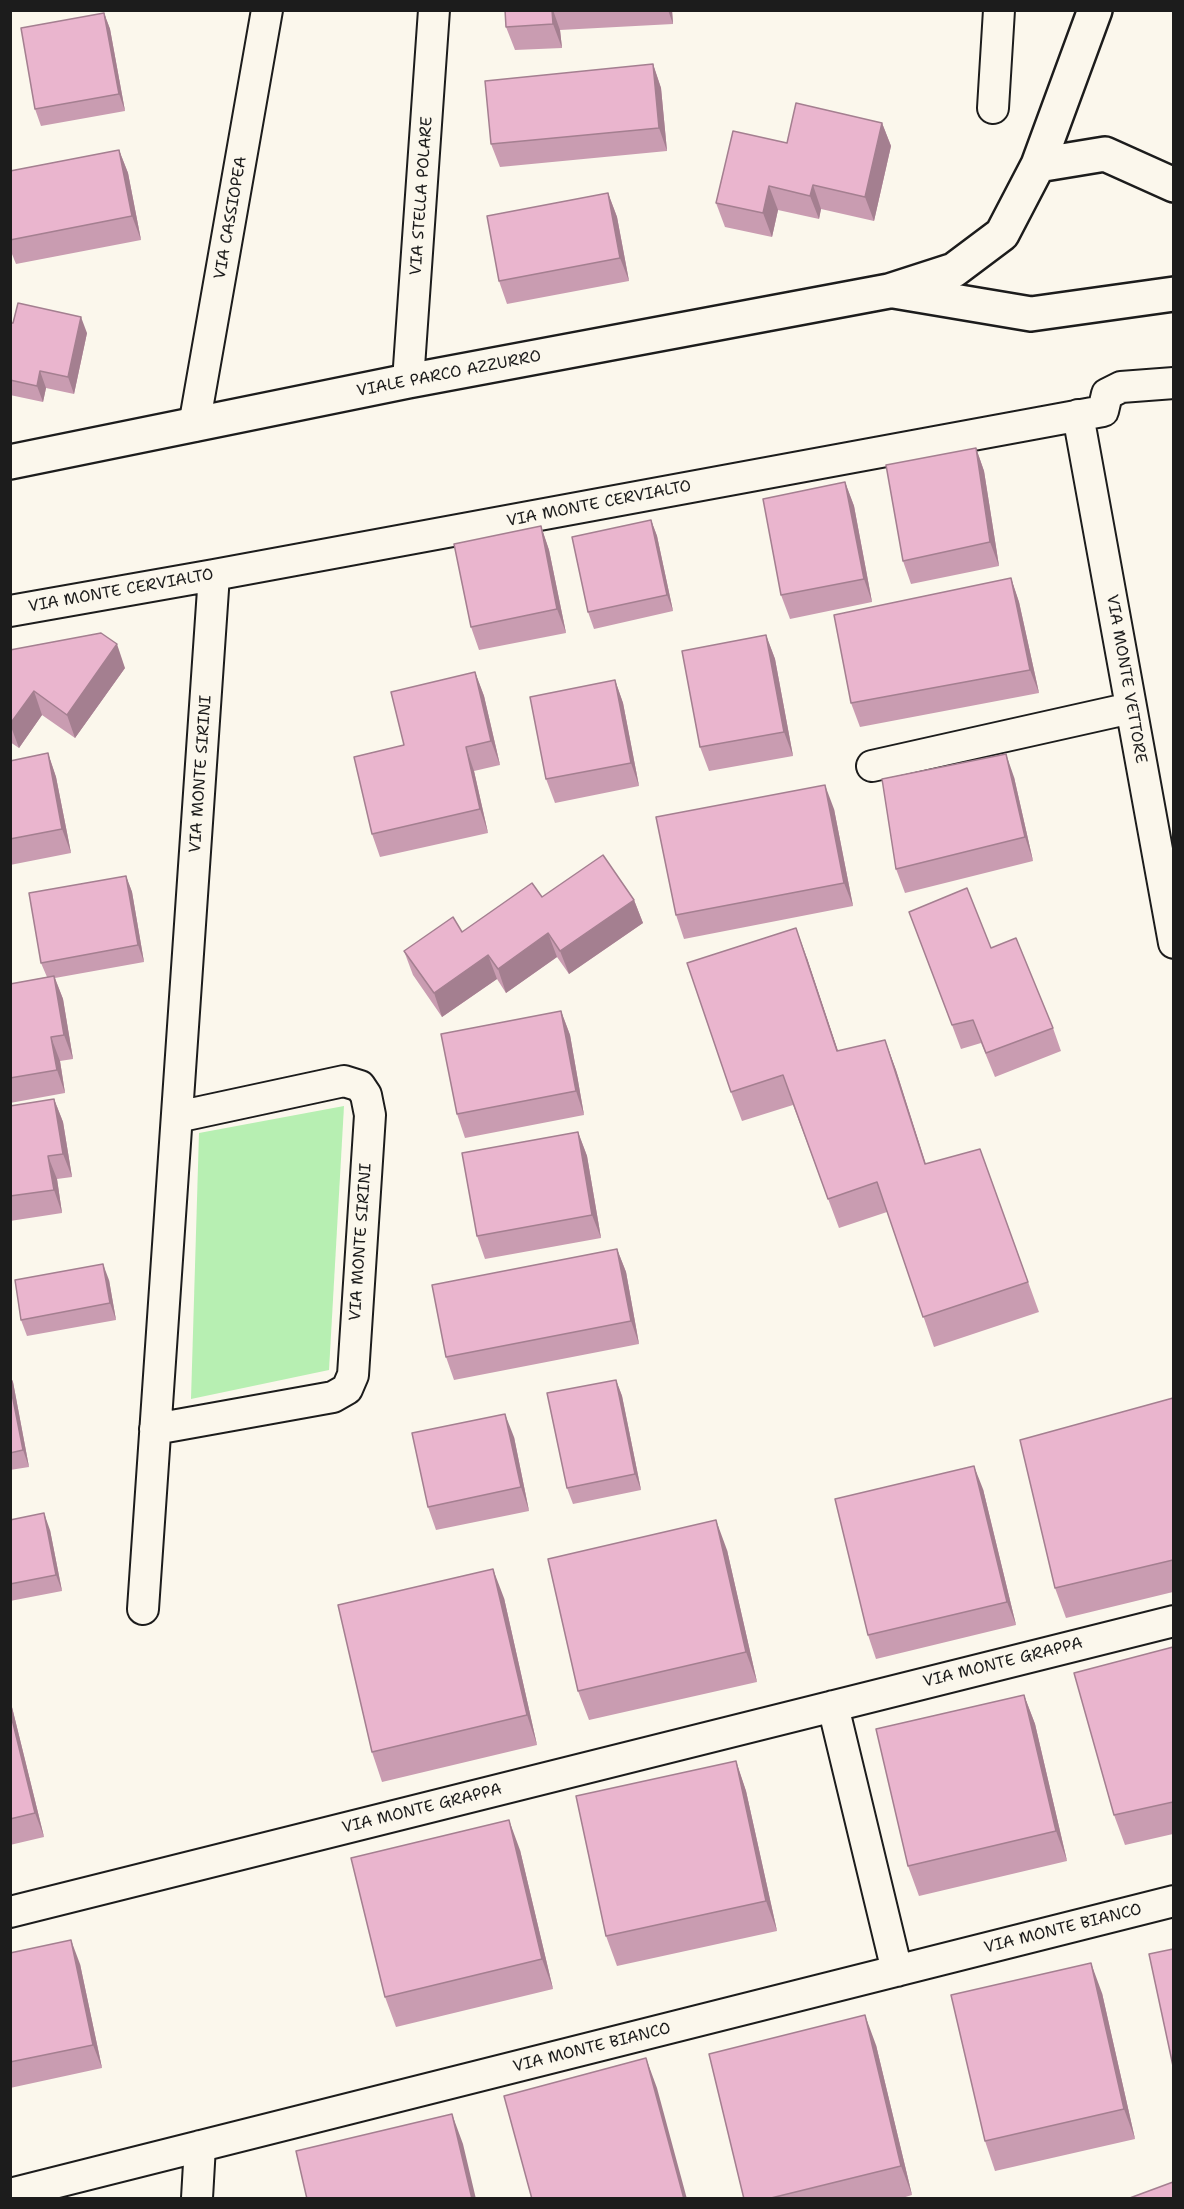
<!DOCTYPE html>
<style>
body{margin:0}
#map{position:relative;width:1184px;height:2209px;overflow:hidden;background:#fbf7ec;font-family:"Shantell Sans",sans-serif}
canvas{display:block}
.frame{position:absolute;inset:0;border:12px solid #1c1c1c;pointer-events:none}
</style>
<div id="map">
<canvas width="1184" height="2209"></canvas>
<div class="frame"></div>
</div>
<script>
const ctx = document.querySelector('canvas').getContext('2d');
ctx.lineJoin = 'round';
function fillPath(path, color) { ctx.fillStyle = color; ctx.fill(path, 'evenodd'); }
const poly = rows => new Path2D(rows.map(r => 'M' + r).join(''));
function trace(path, color, width, dash) { ctx.strokeStyle = color; ctx.lineWidth = width; ctx.lineCap = dash ? 'butt' : 'round'; ctx.setLineDash(dash || []); ctx.stroke(path); }
function write(font, color, halo, rows, align = 'center') {
  ctx.font = font + ' "Shantell Sans",sans-serif'; ctx.lineWidth = 5; ctx.setLineDash([]); ctx.textBaseline = 'middle'; ctx.strokeStyle = halo; ctx.fillStyle = color; for (const [text, x, y, turn = 0] of rows) {
    ctx.save(); ctx.translate(x, y); ctx.rotate((+turn || 0) * Math.PI / 180); ctx.textAlign = isNaN(turn) ? turn : align; if (halo) ctx.strokeText(text, 0, 0); ctx.fillText(text, 0, 0); ctx.restore();
  }
}
fillPath(poly([
 [344,1106,329,1370,191,1399,199,1133]
]), '#b7efb2');
const minor = poly([
 [993,108,999,10],
 [408,381,434,10],
 [1078,415,1174,943],
 [194,426,267,10],
 [10,611,214,575,1103,411,1107,394,1121,387,1174,383],
 [872,766,1131,708],
 [155,1429,333,1397,347,1389,353,1375,370,1115,366,1095,360,1086,344,1081,177,1117],
 [143,1609,214,575],
 [833,1706,897,1971],
 [10,1912,1174,1621],
 [10,2194,1174,1901],
 [197,2198,200,2146]
]);
const tertiary = poly([
 [1038,165,1105,154,1174,185],
 [894,291,1031,314,1174,294],
 [10,462,408,381,889,291,954,270,1002,234,1038,165,1095,10]
]);
trace(minor, '#1c1c1c', 34);
trace(tertiary, '#1c1c1c', 38);
trace(minor, '#fbf7ec', 30);
trace(tertiary, '#fbf7ec', 33);
fillPath(poly([
 [505,10,672,10,673,24,560,30,562,48,515,50,506,27],
 [104,13,110,29,125,111,41,126,35,109],
 [653,64,661,88,667,151,500,167,491,144],
 [882,123,891,146,874,221,821,209,819,219,778,210,772,237,725,227,716,203,787,143],
 [119,150,128,173,141,240,16,264,10,249,10,171],
 [608,193,617,217,629,281,507,304,499,281],
 [10,323,87,333,74,394,46,388,43,402,10,395],
 [976,448,984,471,999,566,911,584,903,561],
 [845,482,854,506,872,602,790,619,781,595],
 [651,520,657,536,673,611,594,629,588,612],
 [541,526,549,550,566,633,479,650,471,627],
 [1011,578,1019,602,1039,693,860,727,851,703],
 [766,635,775,659,793,756,709,771,700,747],
 [10,650,125,668,75,738,42,715,19,748,10,742],
 [475,672,484,696,500,765,474,771,488,833,380,857,372,834,404,745],
 [615,680,623,703,639,786,555,803,546,779],
 [48,753,56,777,71,853,10,865,10,761],
 [1014,777,1033,861,905,893,896,869],
 [834,809,853,906,684,939,676,915],
 [126,876,132,892,144,962,55,978,63,999,73,1059,60,1061,65,1093,10,1103,10,984,47,977,41,963],
 [542,897,634,900,643,923,569,974,557,957,506,993,497,979,442,1017,413,975,404,951,462,932],
 [918,935,991,948,1053,1028,1061,1051,995,1077,981,1043,961,1049],
 [807,958,838,1051,885,1040,896,1070,926,1164,980,1149,1039,1312,934,1347,887,1212,839,1228,793,1105,742,1121,731,1092],
 [561,1011,570,1035,584,1115,465,1138,457,1114],
 [54,1099,63,1122,72,1177,57,1179,62,1213,10,1221,10,1106],
 [578,1132,587,1156,601,1238,485,1259,477,1236],
 [617,1249,626,1272,639,1344,454,1380,446,1357],
 [109,1280,116,1320,27,1336,21,1320],
 [10,1375,13,1382,29,1467,10,1470],
 [616,1380,622,1396,641,1490,573,1504,567,1488],
 [1173,1398,1173,1592,1066,1618,1055,1588],
 [514,1437,529,1511,436,1530,428,1507],
 [983,1489,1016,1625,876,1659,868,1635],
 [10,1520,50,1530,62,1591,10,1601],
 [727,1550,757,1682,589,1720,578,1691],
 [504,1598,537,1745,382,1782,372,1752],
 [1173,1647,1173,1834,1125,1845,1114,1815],
 [1024,1695,1035,1724,1067,1861,919,1896,908,1866],
 [10,1699,44,1837,10,1845],
 [736,1761,746,1791,777,1931,617,1966,606,1936],
 [520,1850,553,1989,396,2027,385,1997],
 [10,1953,80,1964,102,2068,10,2088],
 [1102,1993,1135,2139,995,2171,985,2141],
 [876,2045,912,2195,899,2199,744,2199]
]), '#c99cb1');
fillPath(poly([
 [552,10,553,10,560,30,562,48,553,24],
 [668,10,672,10,673,24],
 [104,13,110,29,125,111,119,94],
 [653,64,661,88,667,151,659,128],
 [882,123,891,146,874,221,865,197],
 [119,150,128,173,141,240,132,216],
 [813,185,821,209,819,219,810,196],
 [769,186,778,210,772,237,763,213],
 [608,193,617,217,629,281,620,258],
 [81,317,87,333,74,394,68,377],
 [40,371,46,388,43,402,37,386],
 [976,448,984,471,999,566,990,542],
 [845,482,854,506,872,602,864,579],
 [651,520,657,536,673,611,667,595],
 [541,526,549,550,566,633,557,609],
 [1011,578,1019,602,1039,693,1030,670],
 [766,635,775,659,793,756,784,732],
 [117,644,125,668,75,738,67,715],
 [475,672,484,696,500,765,491,741],
 [615,680,623,703,639,786,631,763],
 [34,691,42,715,19,748,10,724],
 [466,747,474,771,488,833,480,809],
 [48,753,56,777,71,853,62,829],
 [1006,754,1014,777,1033,861,1025,837],
 [825,785,834,809,853,906,844,883],
 [126,876,132,892,144,962,138,945],
 [634,900,643,923,569,974,560,951],
 [796,928,807,958,848,1081,837,1051],
 [548,933,557,957,506,993,498,969],
 [488,955,497,979,442,1017,434,993],
 [54,976,63,999,73,1059,64,1035],
 [561,1011,570,1035,584,1115,576,1091],
 [51,1037,60,1061,65,1093,57,1070],
 [885,1040,896,1070,935,1194,925,1164],
 [54,1099,63,1122,72,1177,63,1154],
 [578,1132,587,1156,601,1238,592,1215],
 [48,1156,57,1179,62,1213,54,1190],
 [617,1249,626,1272,639,1344,631,1321],
 [103,1264,109,1280,116,1320,110,1303],
 [10,1375,13,1382,29,1467,23,1450,10,1384],
 [616,1380,622,1396,641,1490,635,1474],
 [505,1414,514,1437,529,1511,521,1487],
 [974,1466,983,1489,1016,1625,1007,1602],
 [44,1513,50,1530,62,1591,56,1575],
 [716,1520,727,1550,757,1682,746,1652],
 [493,1569,504,1598,537,1745,527,1715],
 [1024,1695,1035,1724,1067,1861,1056,1831],
 [10,1699,44,1837,35,1813,10,1711],
 [736,1761,746,1791,777,1931,766,1901],
 [509,1820,520,1850,553,1989,542,1959],
 [71,1940,80,1964,102,2068,93,2045],
 [1091,1963,1102,1993,1135,2139,1124,2109],
 [865,2015,876,2045,912,2195,901,2166],
 [646,2058,657,2088,687,2199,684,2199],
 [452,2114,463,2144,476,2199,472,2199]
]), '#a47f90');
const building = poly([
 [505,10,552,10,553,24,506,27,505,10],
 [104,13,119,94,35,109,21,28,104,13],
 [653,64,659,128,491,144,485,81,653,64],
 [796,103,882,123,865,197,813,185,810,196,769,186,763,213,716,203,733,131,787,143,796,103],
 [119,150,132,216,10,240,10,171,119,150],
 [608,193,620,258,499,281,487,216,608,193],
 [18,303,81,317,68,377,40,371,37,386,10,380,10,323,13,323,18,303],
 [976,448,990,542,903,561,886,465,976,448],
 [845,482,864,579,781,595,763,499,845,482],
 [651,520,667,595,588,612,572,537,651,520],
 [541,526,557,609,471,627,454,544,541,526],
 [1011,578,1030,670,851,703,834,615,1011,578],
 [101,633,117,644,67,715,34,691,10,724,10,650,101,633],
 [766,635,784,732,700,747,682,651,766,635],
 [475,672,491,741,466,747,480,809,372,834,354,757,404,745,391,692,475,672],
 [615,680,631,763,546,779,530,697,615,680],
 [48,753,62,829,10,839,10,761,48,753],
 [1006,754,1025,837,896,869,882,779,1006,754],
 [825,785,844,883,676,915,656,817,825,785],
 [603,855,634,900,560,951,548,933,498,969,488,955,434,993,404,951,453,917,462,932,532,883,542,897,603,855],
 [126,876,138,945,41,963,29,893,126,876],
 [967,888,991,948,1016,938,1053,1028,986,1053,973,1020,952,1025,909,912,967,888],
 [796,928,837,1051,885,1040,925,1164,980,1149,1028,1282,923,1317,877,1182,828,1199,783,1075,731,1092,687,963,796,928],
 [54,976,64,1035,51,1037,57,1070,10,1078,10,984,54,976],
 [561,1011,576,1091,457,1114,441,1034,561,1011],
 [54,1099,63,1154,48,1156,54,1190,10,1196,10,1106,54,1099],
 [578,1132,592,1215,477,1236,462,1153,578,1132],
 [617,1249,631,1321,446,1357,432,1285,617,1249],
 [103,1264,110,1303,21,1320,15,1280,103,1264],
 [616,1380,635,1474,567,1488,547,1393,616,1380],
 [10,1384,23,1450,10,1453,10,1384],
 [1173,1398,1173,1560,1055,1588,1020,1440,1173,1398],
 [505,1414,521,1487,428,1507,412,1433,505,1414],
 [974,1466,1007,1602,868,1635,835,1499,974,1466],
 [44,1513,56,1575,10,1584,10,1520,44,1513],
 [716,1520,746,1652,578,1691,548,1559,716,1520],
 [493,1569,527,1715,372,1752,338,1605,493,1569],
 [1173,1647,1173,1802,1114,1815,1074,1673,1173,1647],
 [1024,1695,1056,1831,908,1866,876,1729,1024,1695],
 [10,1711,35,1813,10,1819,10,1711],
 [736,1761,766,1901,606,1936,576,1796,736,1761],
 [509,1820,542,1959,385,1997,351,1858,509,1820],
 [71,1940,93,2045,10,2062,10,1953,71,1940],
 [1173,1949,1173,2066,1149,1954,1173,1949],
 [1091,1963,1124,2109,985,2141,951,1995,1091,1963],
 [865,2015,901,2166,767,2199,744,2199,709,2054,865,2015],
 [646,2058,684,2199,532,2199,504,2096,646,2058],
 [452,2114,472,2199,307,2199,296,2151,452,2114],
 [1173,2182,1173,2199,1127,2199,1173,2182]
]);
fillPath(building, '#eab5ce');
trace(building, '#a47f90', 1.5);
write('16px', '#1c1c1c', '#fbf7ec', [
 ["VIA STELLA POLARE",422,196,-86],
 ["VIA CASSIOPEA",231,218,-80],
 ["VIALE PARCO AZZURRO",449,374,-11],
 ["VIA MONTE CERVIALTO",599,504,-11],
 ["VIA MONTE CERVIALTO",121,591,-10],
 ["VIA MONTE VETTORE",1126,679,80],
 ["VIA MONTE SIRINI",201,774,-86],
 ["VIA MONTE SIRINI",361,1242,-86],
 ["VIA MONTE GRAPPA",1003,1663,-14],
 ["VIA MONTE GRAPPA",422,1809,-14],
 ["VIA MONTE BIANCO",1063,1929,-14],
 ["VIA MONTE BIANCO",592,2048,-14]
]);
</script>
